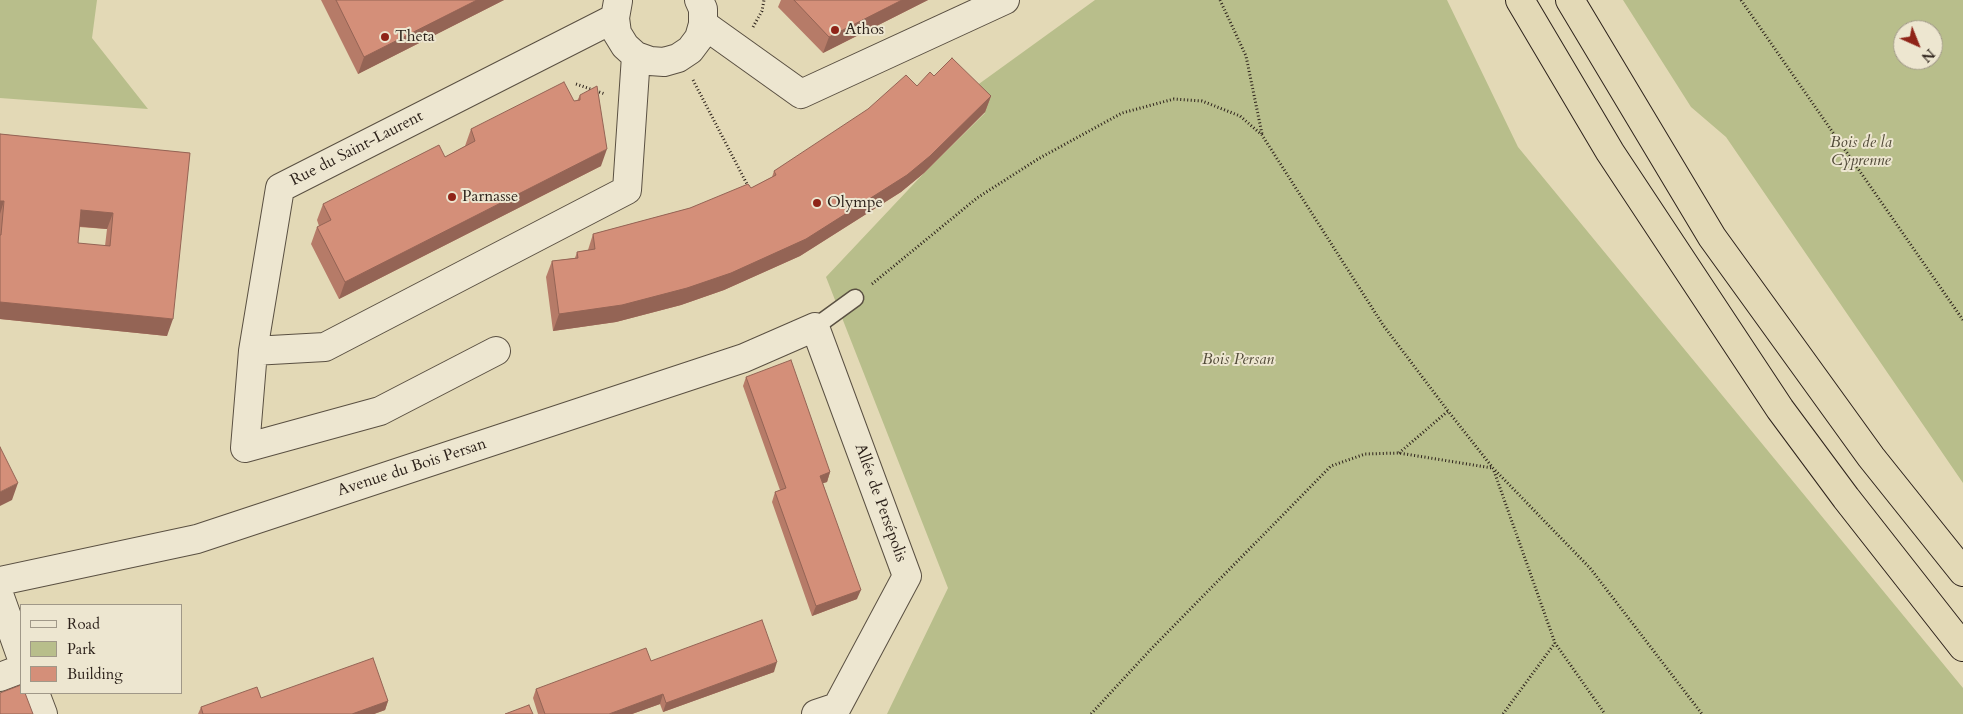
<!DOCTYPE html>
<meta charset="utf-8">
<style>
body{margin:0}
#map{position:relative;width:1963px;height:714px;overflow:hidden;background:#e3d9b6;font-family:Cardo,serif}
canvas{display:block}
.legend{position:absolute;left:20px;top:604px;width:162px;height:90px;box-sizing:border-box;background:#ede6d0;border:1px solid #a09888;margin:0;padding:6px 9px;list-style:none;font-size:15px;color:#2d221b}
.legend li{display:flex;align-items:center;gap:10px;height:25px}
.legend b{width:25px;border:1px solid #a09888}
.north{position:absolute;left:1893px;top:20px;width:50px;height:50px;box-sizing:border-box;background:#ede6d0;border:1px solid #a09888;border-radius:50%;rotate:136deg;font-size:14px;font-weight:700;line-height:20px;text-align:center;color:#2d221b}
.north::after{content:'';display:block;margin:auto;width:18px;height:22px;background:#8f2418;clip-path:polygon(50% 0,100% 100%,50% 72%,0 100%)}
</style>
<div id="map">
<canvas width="1963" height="714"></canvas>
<ul class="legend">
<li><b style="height:6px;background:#ede6d0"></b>Road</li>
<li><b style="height:14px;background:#b8be8b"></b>Park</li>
<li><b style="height:14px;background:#d48f79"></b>Building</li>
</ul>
<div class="north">N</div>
</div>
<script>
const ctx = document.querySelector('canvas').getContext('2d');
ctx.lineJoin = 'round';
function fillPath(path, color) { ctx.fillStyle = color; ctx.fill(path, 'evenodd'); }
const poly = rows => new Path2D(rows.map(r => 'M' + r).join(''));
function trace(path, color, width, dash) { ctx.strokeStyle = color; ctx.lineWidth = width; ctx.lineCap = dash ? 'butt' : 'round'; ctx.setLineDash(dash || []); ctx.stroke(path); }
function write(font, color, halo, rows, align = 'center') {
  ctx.font = font + ' Cardo,serif'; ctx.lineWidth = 4; ctx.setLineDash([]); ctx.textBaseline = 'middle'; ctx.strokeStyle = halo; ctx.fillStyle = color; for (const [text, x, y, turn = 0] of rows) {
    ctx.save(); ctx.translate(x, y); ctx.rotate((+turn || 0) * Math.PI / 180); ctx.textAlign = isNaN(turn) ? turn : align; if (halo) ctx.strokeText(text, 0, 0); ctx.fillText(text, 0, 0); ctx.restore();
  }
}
fillPath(poly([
 [0,0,97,0,92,38,148,109,0,98],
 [1095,0,1447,0,1518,147,1963,688,1963,714,887,714,948,588,826,277,924,173,985,113,965,94],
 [1623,0,1963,0,1963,483,1726,137,1691,107],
 [1903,30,1933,30,1933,60,1903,60]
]), '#b8be8b');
const lane = poly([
 [815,327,855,298]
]);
const street = poly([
 [618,1,615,18,617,33,625,46,636,56,650,61,664,62,678,58,690,50,699,38,703,24,703,9,699,0],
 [703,24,801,94,1005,0],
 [253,351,325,347,627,190,636,56],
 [496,351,380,411,245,448,253,351,280,188,615,18],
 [0,581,197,539,744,358,815,327,907,576,837,707,816,714],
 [0,597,21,656],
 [0,677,21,669],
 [35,693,43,714]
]);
const highway = poly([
 [1520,0,1610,152,1780,409,1846,498,1963,647],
 [1570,0,1712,237,1871,457,1963,572]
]);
trace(lane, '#5a5042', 19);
trace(street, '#5a5042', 30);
trace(highway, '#2d221b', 30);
trace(poly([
 [1220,0,1246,56,1262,134],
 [1741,0,1963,320],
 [753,27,762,11,764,0],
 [693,80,749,188],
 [576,84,605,94],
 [872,284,977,198,1038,159,1122,113,1174,99,1202,101,1240,116,1262,135,1383,325,1448,411,1493,468,1590,568,1702,714],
 [1399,453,1448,411],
 [1494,471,1555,643,1605,714],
 [1091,714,1152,648,1331,466,1365,454,1399,453,1492,468],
 [1503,714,1555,643]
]), '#2d221b', 3, [1, 2.5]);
trace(lane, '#ede6d0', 16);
trace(street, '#ede6d0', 28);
trace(highway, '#e3d9b6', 28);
fillPath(poly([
 [321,0,504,0,358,74],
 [781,0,928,0,823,53,778,7],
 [934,76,991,96,985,112,924,173,901,192,800,256,724,290,681,305,616,322,553,331,546,277,552,261,575,258,577,252,588,250,593,234,690,208,751,188,772,177,774,171],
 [580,95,601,166,339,299,311,244,317,227,319,226,317,220,323,204,445,157,465,146,471,129,577,101],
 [0,134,190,153,167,336,0,319],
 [79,227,107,229,105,246,78,243],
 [746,377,830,472,827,482,823,483,857,599,812,616,772,502,775,492,780,490,743,386],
 [651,661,774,672,663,712,660,704,632,714,538,714,533,698,536,689],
 [261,698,388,701,385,710,374,714,198,714,201,707]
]), '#b67b68');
fillPath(poly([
 [477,0,504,0,358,74,364,57],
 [902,0,928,0,823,53,829,37],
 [991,96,985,112,924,173,901,192,800,256,724,290,681,305,616,322,553,331,559,314],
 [607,149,601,166,339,299,345,282],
 [0,201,4,201,0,214],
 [81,210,113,213,107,229,75,226],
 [0,302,173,319,167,336,0,319],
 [830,472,827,482,817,485,820,476],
 [18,483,12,500,0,506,0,492],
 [861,590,857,599,812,616,816,606],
 [777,662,774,672,663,712,666,703],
 [663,694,660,704,632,714,609,714],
 [388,701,385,710,374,714,352,714]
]), '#946455');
const building = poly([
 [336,0,477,0,364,57,336,0],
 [794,0,902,0,829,37,794,0],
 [952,58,991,96,930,156,907,175,806,239,731,273,687,288,622,305,559,314,552,261,578,258,577,252,595,249,593,234,690,208,748,184,751,188,776,175,774,171,868,109,906,75,917,86,930,72,934,76,952,58],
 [564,82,574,101,580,100,580,95,597,86,607,149,345,282,317,227,331,220,323,204,439,145,445,157,475,141,471,129,564,82],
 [0,134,190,153,173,319,0,302,0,235,1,235,4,201,0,201,0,134],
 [81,210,113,213,110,246,78,243,81,210],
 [791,360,830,472,820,476,861,590,816,606,775,492,786,488,746,377,791,360],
 [0,447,18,483,0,492,0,447],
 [762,620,777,662,666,703,663,694,609,714,545,714,536,689,646,648,651,661,762,620],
 [373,658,388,701,352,714,203,714,201,707,257,687,261,698,373,658],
 [21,685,21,693,25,693,33,714,0,714,0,693,21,685],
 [529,705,533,714,505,714,529,705]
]);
fillPath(building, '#d48f79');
trace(building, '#946455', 1);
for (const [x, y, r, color] of [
 [835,30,5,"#8f2418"],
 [385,37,5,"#8f2418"],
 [452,197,5,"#8f2418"],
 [817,203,5,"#8f2418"]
]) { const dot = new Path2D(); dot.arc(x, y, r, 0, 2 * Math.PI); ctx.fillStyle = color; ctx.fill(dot); trace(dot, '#ede6d0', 2); }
write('16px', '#2d221b', '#ede6d0', [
 ["Athos",845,30],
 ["Theta",395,37],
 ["Parnasse",462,197],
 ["Olympe",827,203]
], 'left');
write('italic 16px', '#504937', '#ede6d0', [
 ["Bois de la",1861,143],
 ["Cyprenne",1861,161],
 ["Bois Persan",1238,360]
]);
write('16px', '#2d221b', '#ede6d0', [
 ["Rue du Saint-Laurent",357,149,-27],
 ["Avenue du Bois Persan",412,468,-18],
 ["Allée de Persépolis",880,503,70]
]);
</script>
